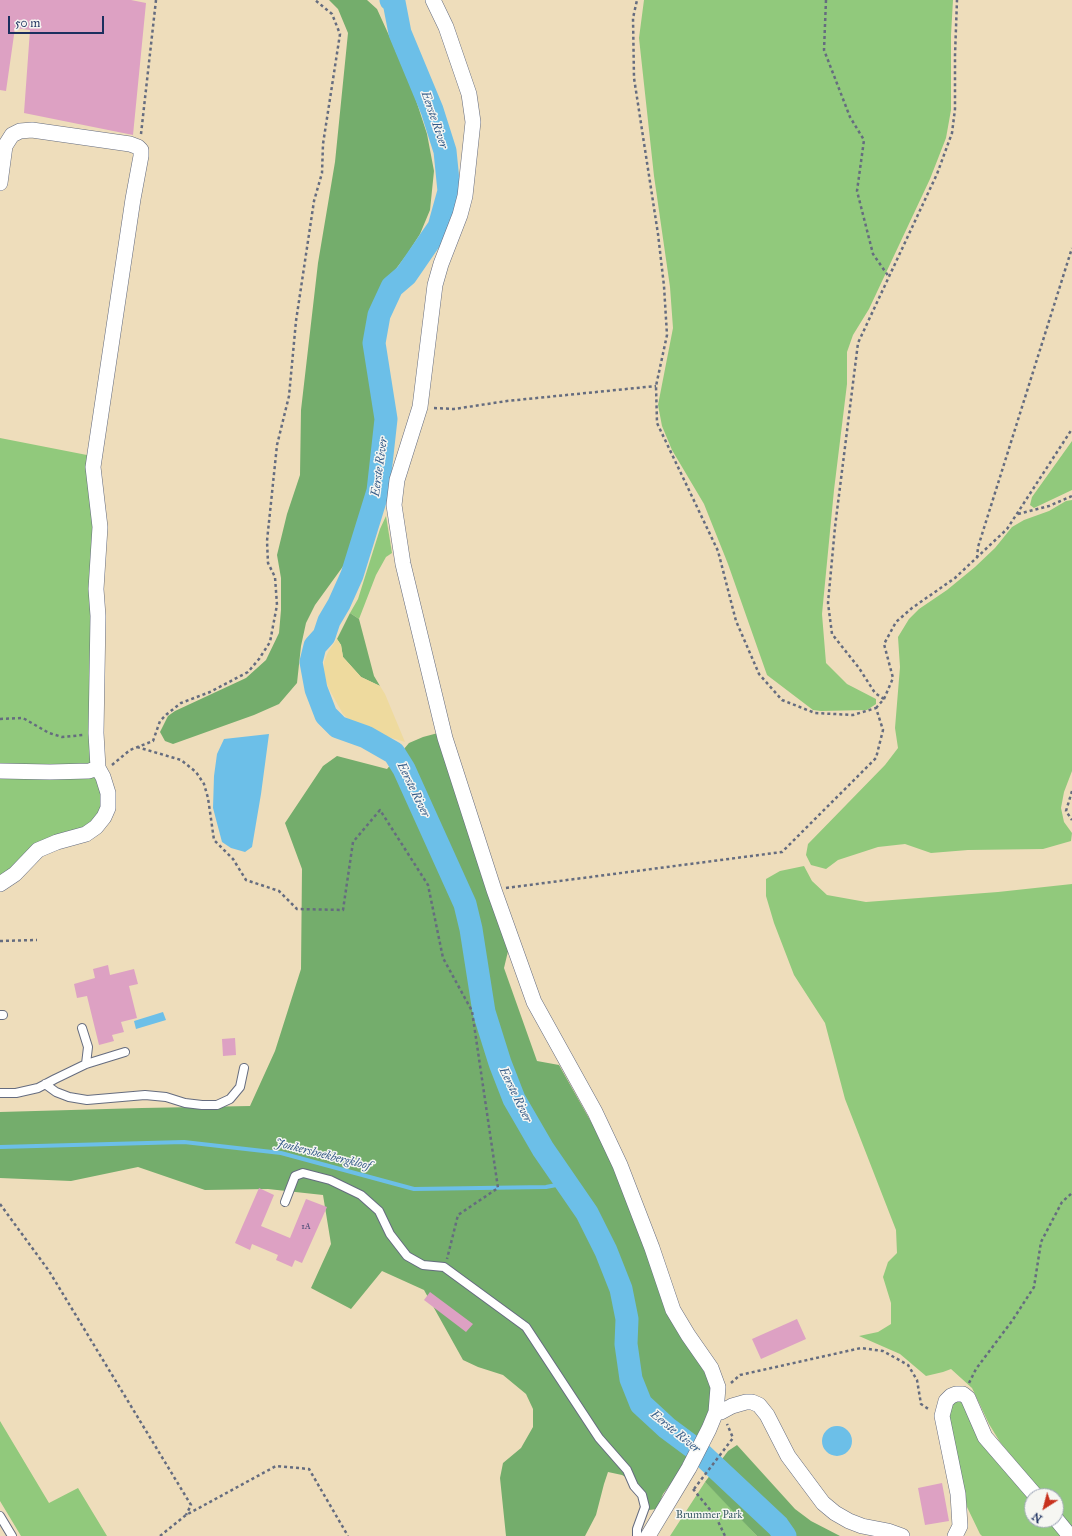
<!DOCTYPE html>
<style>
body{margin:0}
#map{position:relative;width:1072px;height:1536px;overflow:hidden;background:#edb;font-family:"IM FELL Great Primer",serif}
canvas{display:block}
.north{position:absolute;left:1024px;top:1488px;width:40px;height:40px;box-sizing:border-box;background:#f6f6f2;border:1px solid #9ea6b7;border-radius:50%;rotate:216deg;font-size:11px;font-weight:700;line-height:16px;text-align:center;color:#1b2f5e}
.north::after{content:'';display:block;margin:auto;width:14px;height:18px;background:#c8321e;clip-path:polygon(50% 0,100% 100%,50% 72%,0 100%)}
.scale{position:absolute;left:8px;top:16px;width:96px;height:18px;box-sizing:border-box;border:2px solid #1b2f5e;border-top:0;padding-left:5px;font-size:12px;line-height:14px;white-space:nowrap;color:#1b2f5e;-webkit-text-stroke:3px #f6f6f2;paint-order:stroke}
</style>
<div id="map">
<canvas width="1072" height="1536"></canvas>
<div class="north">N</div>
<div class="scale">50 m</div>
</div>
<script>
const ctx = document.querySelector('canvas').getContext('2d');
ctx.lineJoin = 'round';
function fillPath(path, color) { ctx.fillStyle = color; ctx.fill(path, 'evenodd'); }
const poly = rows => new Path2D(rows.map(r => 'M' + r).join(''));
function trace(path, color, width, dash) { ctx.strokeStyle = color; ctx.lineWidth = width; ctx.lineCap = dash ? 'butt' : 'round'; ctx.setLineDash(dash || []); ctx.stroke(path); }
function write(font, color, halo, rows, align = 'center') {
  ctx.font = font + ' "IM FELL Great Primer",serif'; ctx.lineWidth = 3; ctx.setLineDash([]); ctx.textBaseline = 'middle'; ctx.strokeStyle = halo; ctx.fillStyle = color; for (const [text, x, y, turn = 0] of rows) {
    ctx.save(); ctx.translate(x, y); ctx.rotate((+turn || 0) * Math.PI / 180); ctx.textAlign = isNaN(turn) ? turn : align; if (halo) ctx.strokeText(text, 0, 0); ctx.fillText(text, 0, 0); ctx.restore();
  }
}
fillPath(poly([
 [644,0,953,0,951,35,951,110,946,138,930,179,869,309,853,335,847,352,847,384,834,490,822,614,826,663,847,684,876,699,876,704,867,710,821,711,813,710,767,675,728,564,704,504,672,450,662,426,658,405,673,328,670,287,654,176,639,38],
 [0,438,92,456,94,764,0,768],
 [1072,441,1072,490,1034,508,1030,505,1032,497],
 [1072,500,1072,771,1064,792,1061,808,1064,822,1072,833,1071,841,1043,849,968,850,931,853,905,844,878,847,838,860,826,869,811,865,806,855,808,844,885,765,898,748,895,728,900,667,898,637,909,619,919,609,947,590,975,567,995,548,1012,527,1024,520,1049,511,1066,501],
 [386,516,392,553,386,557,376,575,359,619,350,613,358,599,380,529],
 [0,775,98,776,105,806,96,821,0,882],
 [804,866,812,881,827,895,866,902,998,892,1072,884,1072,1529,1056,1510,1056,1496,1045,1496,1000,1442,989,1424,972,1388,951,1369,943,1372,926,1376,900,1354,859,1336,878,1332,891,1324,891,1303,883,1277,888,1262,897,1253,896,1230,845,1099,825,1023,794,975,774,923,766,896,766,879,780,871],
 [962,1400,1032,1498,1032,1520,1051,1520,1064,1536,982,1536,980,1534,967,1507,959,1463,950,1423,949,1412,951,1404,956,1401],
 [0,1421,49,1503,78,1488,107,1536,21,1536,0,1501],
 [705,1482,729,1506,757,1536,670,1536]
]), '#91c97c');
fillPath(poly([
 [329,0,367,0,377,9,392,42,415,97,427,134,434,171,430,210,420,234,408,253,380,290,369,312,365,340,367,360,375,404,375,436,372,475,361,524,344,565,315,605,306,623,301,646,297,683,279,704,254,715,173,744,165,741,160,732,168,716,175,711,246,678,266,660,279,633,281,610,281,578,277,555,287,514,300,475,301,410,318,263,335,162,348,33,338,9],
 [350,613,359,619,374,676,380,686,361,677,343,657,341,645,337,639],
 [438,733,482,877,510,943,504,968,537,1061,559,1065,617,1168,661,1297,710,1382,715,1395,701,1430,684,1466,663,1494,657,1509,649,1510,646,1500,631,1480,622,1475,608,1472,604,1484,596,1515,585,1536,506,1536,500,1478,503,1463,521,1448,533,1427,533,1409,526,1394,503,1375,478,1367,463,1360,424,1290,382,1271,351,1309,311,1288,331,1244,323,1195,268,1189,205,1190,138,1167,71,1181,0,1178,0,1112,142,1108,250,1106,275,1051,301,969,302,869,285,823,323,766,337,756,387,769,409,743,423,737],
 [737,1445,795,1509,811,1521,840,1536,757,1536,705,1482,728,1451]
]), '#74ad6c');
fillPath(poly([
 [337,639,341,645,343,657,361,677,380,686,385,694,405,742,365,730,353,724,343,714,329,689,324,677,324,662,328,652]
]), '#eeda9e');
fillPath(poly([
 [269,734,261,794,252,847,245,852,231,848,222,842,213,808,214,776,217,754,224,739],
 [163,1012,166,1020,136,1029,134,1021],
 '822 1441a15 15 0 1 1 30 0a15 15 0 1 1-30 0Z'
]), '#6cbfe8');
trace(poly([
 [0,1147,184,1142,281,1153,414,1189,546,1187,567,1183]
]), '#6cbfe8', 4);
trace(poly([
 [391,0,394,2,400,33,432,110,445,151,449,191,439,227,406,275,392,287,379,315,374,343,386,419,378,491,352,575,339,604,329,621,324,636,315,646,311,662,316,689,326,715,338,727,366,737,394,753,404,769,465,904,471,929,484,1012,500,1063,514,1099,543,1149,587,1213,606,1251,621,1289,627,1319,626,1344,631,1379,641,1404,667,1428,698,1451,778,1526,785,1536]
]), '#6cbfe8', 23);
fillPath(poly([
 [0,0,131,0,146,3,133,135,24,113,30,30,15,28,6,91,0,90],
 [108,965,110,975,134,969,138,984,129,986,137,1018,121,1022,124,1032,112,1035,114,1041,99,1045,87,996,77,998,74,984,95,978,93,969],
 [235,1038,236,1055,223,1056,222,1039],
 [259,1188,274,1195,261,1226,290,1238,306,1199,327,1207,302,1263,295,1260,292,1267,276,1260,278,1255,252,1244,250,1250,235,1243],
 [430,1292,473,1324,466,1332,424,1300],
 [797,1319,806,1339,761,1359,752,1339],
 [942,1483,949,1521,925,1525,918,1488]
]), '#dda1c3');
const service = poly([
 [0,1015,3,1015],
 [82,1028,88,1047,86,1064],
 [45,1084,56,1092,69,1097,87,1100,145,1095,166,1097,185,1103,202,1105,217,1105,230,1099,240,1087,244,1068],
 [0,1093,16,1093,38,1088,55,1079,86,1064,125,1052],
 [285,1202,295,1176,303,1173,330,1180,361,1195,379,1211,390,1234,407,1256,423,1265,444,1267,526,1327,599,1438,627,1470,634,1486,642,1495,645,1507,637,1529,637,1536],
 [0,1516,12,1536]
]);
const minor = poly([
 [433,0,446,27,469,94,473,122,465,196,460,215,441,264,435,285,420,407,397,480,394,505,403,564,445,738,494,890,534,1002,595,1112,620,1165,652,1248,673,1310,688,1335,711,1368,718,1387,716,1412,709,1429,689,1468,648,1536],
 [0,183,5,146,12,135,20,131,32,130,130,144,138,147,141,150,141,156,133,199,93,467,100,527,96,589,98,616,96,733,98,768,89,771,50,772,0,771],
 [0,884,15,874,38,850,57,842,86,834,96,827,104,817,108,808,108,793,103,777,98,768],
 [716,1412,721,1412,732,1406,746,1402,752,1402,759,1405,767,1415,788,1456,823,1503,835,1513,849,1521,862,1526,888,1531,902,1536],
 [1056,1519,1070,1536],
 [955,1536,960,1526,958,1494,942,1416,946,1401,951,1396,956,1394,963,1394,968,1398,985,1437,1036,1496]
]);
trace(service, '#656c7f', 10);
trace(minor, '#656c7f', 16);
trace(poly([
 [826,0,824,50,850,117,864,140,857,191,873,254,889,277],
 [141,134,156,0],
 [434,408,454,409,507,401,656,386],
 [1018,514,1049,506,1072,496],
 [977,558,978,547,1072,248],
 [884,699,875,693,859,668,832,634,828,603,835,527,858,343,937,174,952,133,955,109,955,55,957,0],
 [876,708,884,699,893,678,884,644,896,622,912,608,955,578,1007,529,1072,429],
 [0,719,23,718,49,733,62,737,83,735],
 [137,747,181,760,196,772,204,784,208,798,214,840,233,859,246,880,279,891,297,909,343,910,353,842,380,810,428,885,443,958,472,1011,498,1188,458,1215,447,1259],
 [112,765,130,750,153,741,160,721,167,714,181,703,210,692,248,672,259,659,270,642,277,605,275,577,268,563,267,541,277,445,289,396,296,321,314,201,322,173,323,144,340,34,332,14,315,0],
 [1072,791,1066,811,1072,820],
 [506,888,782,852,876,758,883,730,876,708,853,715,815,713,782,700,759,674,736,621,718,551,657,423,656,386,667,335,664,286,658,234,634,78,633,18,637,0],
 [0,941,37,940],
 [0,1204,49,1271,191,1505,186,1515],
 [731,1383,740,1375,861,1348,883,1351,908,1365,917,1380,921,1404,930,1410],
 [969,1383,976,1369,1012,1321,1034,1287,1041,1242,1062,1202,1072,1193],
 [693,1489,716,1517,725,1536],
 [694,1489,733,1438,727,1424],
 [160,1536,186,1515,276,1466,309,1469,348,1536]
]), '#656c7f', 2.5, [3, 3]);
trace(service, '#fff', 8);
trace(minor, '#fff', 15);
write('9px', '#4c4c77', null, [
 ["1A",306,1227]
]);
write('11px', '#3e5d67', '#f6f6f2', [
 ["Brummer Park",709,1515]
]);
write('italic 12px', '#335a87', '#f6f6f2', [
 ["Eerste River",434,120,71],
 ["Eerste River",380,467,-82],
 ["Eerste River",413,790,64],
 ["Eerste River",515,1095,64],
 ["Jonkershoekbergkloof",323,1155,14],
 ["Eerste River",675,1432,39]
]);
</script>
